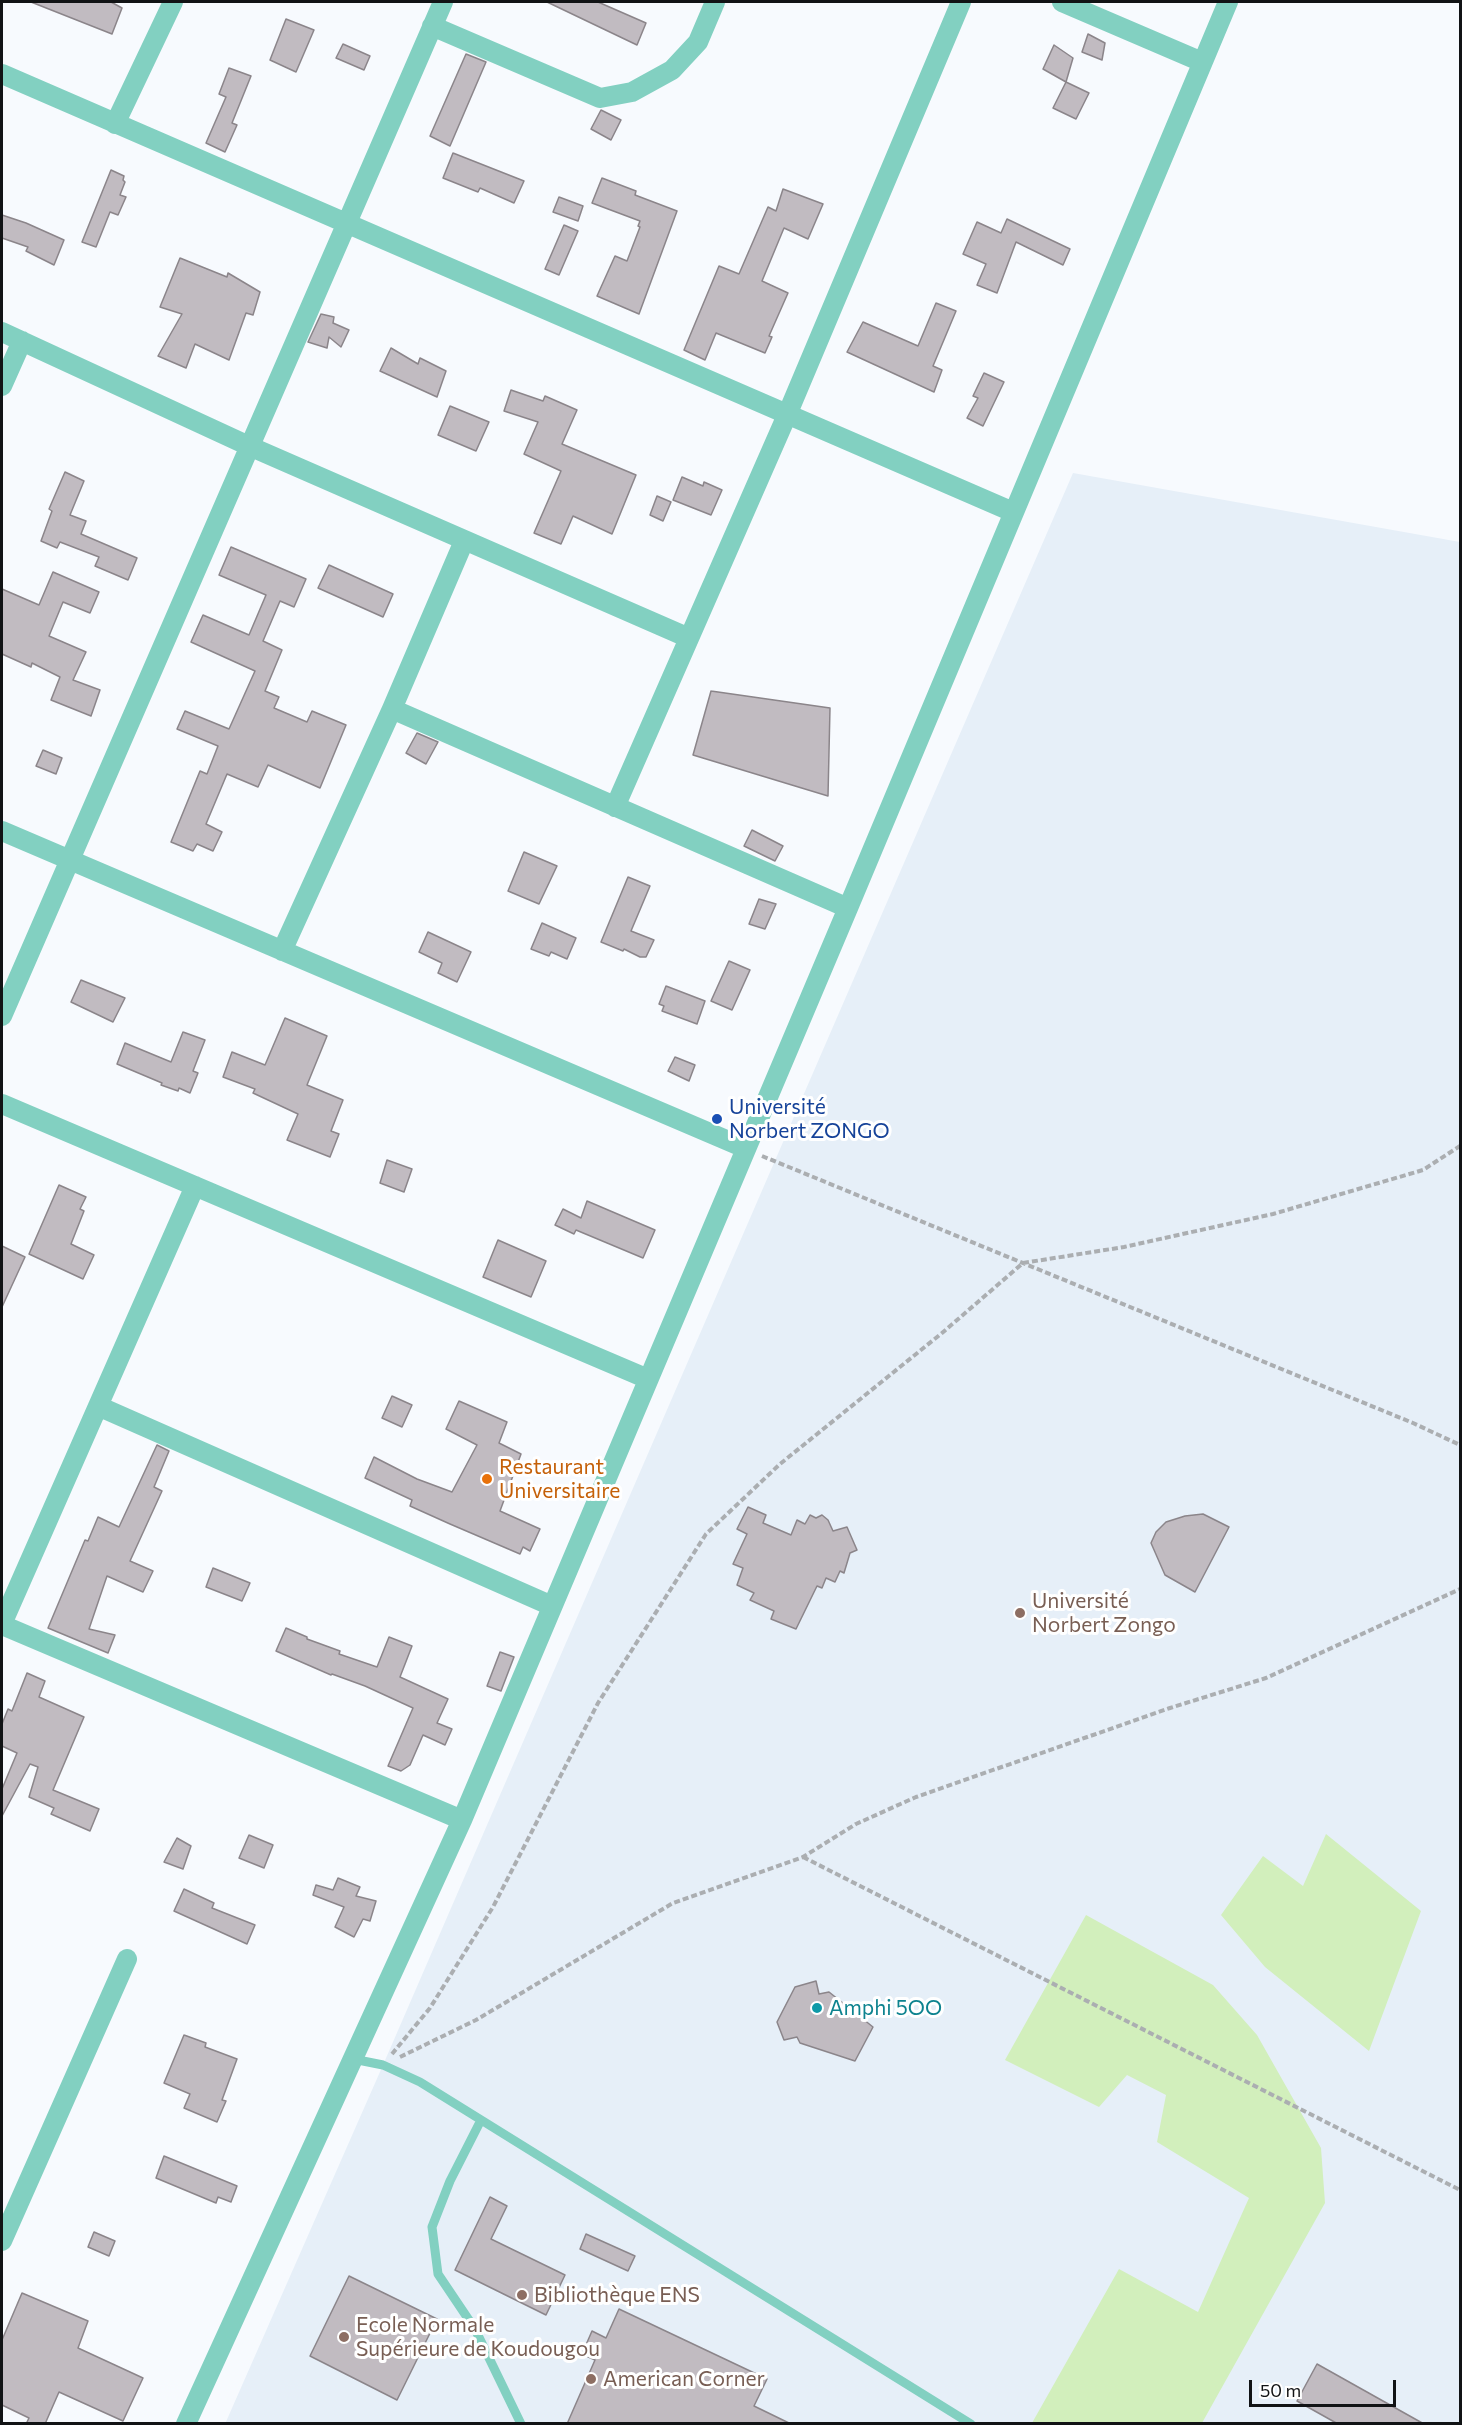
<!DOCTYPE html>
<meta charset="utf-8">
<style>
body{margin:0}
#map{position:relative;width:1462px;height:2425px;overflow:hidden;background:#f7fafe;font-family:Commissioner,sans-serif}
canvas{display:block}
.frame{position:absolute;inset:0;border:3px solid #111315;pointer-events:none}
.scale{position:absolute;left:1249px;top:2380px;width:147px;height:27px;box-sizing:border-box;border:3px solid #111315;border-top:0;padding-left:8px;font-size:18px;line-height:21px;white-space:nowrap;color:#111315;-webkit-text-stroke:4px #fff;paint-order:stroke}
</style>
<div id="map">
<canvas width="1462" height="2425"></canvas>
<div class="frame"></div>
<div class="scale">50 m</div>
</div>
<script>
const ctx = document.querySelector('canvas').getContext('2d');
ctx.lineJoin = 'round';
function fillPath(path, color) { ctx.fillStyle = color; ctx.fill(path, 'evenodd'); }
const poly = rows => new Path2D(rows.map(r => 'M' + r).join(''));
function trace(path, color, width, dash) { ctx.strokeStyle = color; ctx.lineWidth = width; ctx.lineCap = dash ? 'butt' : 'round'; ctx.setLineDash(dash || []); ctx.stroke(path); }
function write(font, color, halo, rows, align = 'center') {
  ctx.font = font + ' Commissioner,sans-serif'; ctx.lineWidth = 6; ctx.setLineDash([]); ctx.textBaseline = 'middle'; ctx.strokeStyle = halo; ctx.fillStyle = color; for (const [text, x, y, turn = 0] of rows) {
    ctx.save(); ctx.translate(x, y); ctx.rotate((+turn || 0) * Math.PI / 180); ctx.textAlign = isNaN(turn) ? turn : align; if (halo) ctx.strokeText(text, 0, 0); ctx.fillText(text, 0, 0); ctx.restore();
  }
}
fillPath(poly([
 [1073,473,1460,542,1460,2423,225,2424,383,2065]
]), '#e6eff8');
fillPath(poly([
 [1326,1834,1421,1911,1369,2051,1265,1967,1221,1915,1263,1856,1303,1886],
 [1086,1915,1213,1985,1257,2035,1321,2148,1325,2203,1202,2423,1032,2423,1119,2269,1198,2312,1249,2198,1157,2142,1166,2095,1127,2075,1099,2107,1005,2060]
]), '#d2efbc');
const building = poly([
 [31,2,111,2,122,8,112,34,31,2],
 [547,2,598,2,646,23,637,45,547,2],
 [286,19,314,30,296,72,270,60,286,19],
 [1088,34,1105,43,1102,60,1082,52,1088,34],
 [343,44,370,56,364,70,336,58,343,44],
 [1054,45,1073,58,1066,82,1043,69,1054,45],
 [466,54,486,62,450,146,430,136,466,54],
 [229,68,251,76,232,123,237,125,225,152,206,143,226,97,219,94,229,68],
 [1066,82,1089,93,1076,119,1053,108,1066,82],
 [601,110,621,120,611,140,591,129,601,110],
 [453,153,524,181,514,203,480,188,478,192,443,178,453,153],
 [111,170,124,176,123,180,125,182,120,195,126,197,118,215,110,212,96,247,82,242,111,170],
 [602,178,636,191,635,195,677,211,639,314,597,296,615,256,627,261,640,227,638,226,640,221,592,203,602,178],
 [783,189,823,204,808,239,784,228,762,281,788,293,769,336,772,337,765,353,716,333,705,360,684,350,719,266,739,274,768,207,776,211,783,189],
 [559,197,583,206,578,221,553,212,559,197],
 [2,215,26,223,64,240,54,265,26,251,28,247,2,238,2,215],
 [1007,219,1070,249,1063,265,1016,242,997,293,977,285,986,264,963,254,977,222,1001,233,1007,219],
 [564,225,578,231,559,275,545,269,564,225],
 [180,258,227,277,228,273,260,292,253,315,246,313,229,360,195,344,186,368,158,356,182,314,160,307,180,258],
 [936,303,956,311,933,366,942,370,934,392,847,352,863,322,918,346,936,303],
 [321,314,334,317,333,323,349,330,341,347,329,337,327,348,308,342,321,314],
 [391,348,418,364,420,358,446,371,437,397,380,371,391,348],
 [984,373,1004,382,983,426,967,418,978,398,973,396,984,373],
 [511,390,543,401,545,396,577,410,562,444,636,475,612,534,573,516,561,544,534,533,561,471,524,454,538,422,504,411,511,390],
 [450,406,489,422,476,451,438,435,450,406],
 [65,472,84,481,70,515,86,521,81,534,137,558,128,580,95,566,99,557,60,542,57,548,41,541,52,511,49,509,65,472],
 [682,477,703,486,704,482,722,490,711,515,673,500,682,477],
 [657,496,671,502,663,521,650,515,657,496],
 [231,547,306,579,294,607,280,601,263,641,282,650,265,691,279,697,274,708,307,722,312,711,346,725,320,788,268,765,258,787,227,774,206,824,222,832,213,851,197,844,193,851,171,842,200,771,207,774,218,746,177,729,185,711,229,729,255,671,191,642,203,615,249,635,266,595,219,575,231,547],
 [329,565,393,594,383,617,318,588,329,565],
 [53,572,99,592,90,613,63,602,49,636,86,652,73,680,100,690,91,716,51,700,60,677,32,663,31,667,2,654,2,589,39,605,53,572],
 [711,691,830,708,828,796,693,755,711,691],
 [417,733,438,742,426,764,406,753,417,733],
 [43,750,62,758,56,774,36,766,43,750],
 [752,830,783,846,775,861,744,846,752,830],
 [524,852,557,866,539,904,508,891,524,852],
 [628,877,650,886,631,931,654,940,646,957,640,957,624,949,623,951,601,942,628,877],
 [759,899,776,904,765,929,749,924,759,899],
 [542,923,576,938,567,959,551,952,549,956,531,949,542,923],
 [428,932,471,952,457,982,438,973,442,963,419,952,428,932],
 [729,961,750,970,732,1010,711,1001,729,961],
 [81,980,125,998,113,1022,71,1002,81,980],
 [666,986,705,1001,697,1024,662,1011,664,1006,659,1004,666,986],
 [285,1018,327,1036,307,1085,343,1100,331,1131,339,1134,330,1157,287,1140,298,1114,253,1093,255,1089,223,1077,232,1052,265,1065,285,1018],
 [183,1032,205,1040,193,1071,198,1073,190,1093,179,1088,178,1091,161,1085,162,1083,117,1064,125,1043,171,1062,183,1032],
 [675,1057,695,1065,689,1081,668,1071,675,1057],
 [387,1160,412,1169,404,1192,380,1183,387,1160],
 [59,1185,86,1197,80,1209,84,1211,71,1244,94,1255,83,1279,29,1254,59,1185],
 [587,1201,655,1230,643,1258,576,1230,574,1234,555,1225,563,1209,581,1218,587,1201],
 [498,1240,546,1261,531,1297,483,1277,498,1240],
 [2,1246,25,1257,2,1307,2,1246],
 [392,1396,412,1405,402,1427,382,1418,392,1396],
 [459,1401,507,1422,499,1443,521,1454,500,1511,540,1529,530,1551,523,1547,520,1554,450,1524,410,1506,412,1500,365,1478,374,1457,417,1479,452,1492,477,1445,446,1429,459,1401],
 [157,1445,169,1451,154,1487,162,1491,130,1561,153,1571,143,1592,107,1576,89,1629,115,1635,108,1653,48,1628,85,1540,88,1541,98,1517,119,1527,157,1445],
 [748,1507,766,1515,763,1523,791,1535,797,1520,805,1524,810,1515,816,1518,822,1515,828,1520,833,1531,847,1527,857,1550,850,1553,844,1573,840,1571,835,1582,826,1578,822,1588,817,1586,796,1629,771,1619,774,1611,750,1600,754,1593,737,1585,743,1568,733,1564,747,1534,737,1529,748,1507],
 [1203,1514,1229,1527,1195,1592,1165,1575,1151,1543,1156,1532,1166,1522,1185,1516,1203,1514],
 [213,1568,250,1583,242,1601,206,1587,213,1568],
 [286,1628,307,1637,307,1639,340,1651,339,1654,377,1667,389,1637,412,1646,400,1677,448,1699,437,1723,452,1729,445,1745,423,1735,410,1765,401,1771,388,1766,413,1708,365,1686,332,1674,331,1675,276,1651,286,1628],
 [500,1652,514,1657,501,1691,487,1686,500,1652],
 [27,1673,45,1681,39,1697,84,1717,53,1790,99,1809,90,1831,51,1814,54,1808,29,1797,38,1767,30,1764,2,1816,2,1789,17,1753,2,1746,2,1724,8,1709,12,1711,27,1673],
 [249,1835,273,1845,264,1868,239,1858,249,1835],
 [177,1838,191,1846,183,1869,164,1862,177,1838],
 [338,1878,360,1887,356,1896,376,1901,370,1921,363,1919,354,1937,335,1927,344,1907,313,1895,316,1885,333,1890,338,1878],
 [184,1889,214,1903,212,1908,255,1925,247,1944,174,1911,184,1889],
 [816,1981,819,1994,829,1992,873,2027,855,2061,800,2043,797,2037,784,2040,777,2022,795,1987,816,1981],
 [184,2035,206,2043,205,2047,237,2059,222,2100,226,2101,217,2122,184,2108,190,2094,164,2083,184,2035],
 [164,2156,237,2186,231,2202,218,2197,216,2203,156,2178,164,2156],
 [490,2197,507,2206,491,2239,565,2275,546,2315,455,2270,490,2197],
 [94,2232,115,2241,109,2256,88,2247,94,2232],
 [586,2234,635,2256,628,2271,580,2249,586,2234],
 [349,2276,437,2319,397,2400,310,2356,349,2276],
 [22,2293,88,2321,78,2348,143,2378,123,2421,59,2392,45,2424,26,2424,29,2418,2,2405,2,2340,22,2293],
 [619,2309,767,2379,754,2406,791,2424,567,2424,595,2360,582,2354,592,2331,606,2338,619,2309],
 [1317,2364,1424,2424,1338,2424,1297,2401,1317,2364]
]);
fillPath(building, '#c1bbc1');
trace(building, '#8b858a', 1.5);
trace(poly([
 [762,1156,1413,1423,1460,1445],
 [803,1857,1460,2190],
 [392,2054,430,2008,493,1907,598,1703,706,1534,780,1464,942,1333,1023,1263,1124,1247,1273,1214,1423,1170,1460,1146],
 [400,2057,476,2020,673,1903,803,1857,856,1824,916,1797,1170,1708,1266,1678,1460,1589]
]), '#abaeb1', 4, [6, 3]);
trace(poly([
 [353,2059,383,2065,420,2082,971,2424],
 [481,2120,450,2181,432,2227,438,2274,475,2329,521,2424]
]), '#82d0c1', 9);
trace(poly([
 [1062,2,1202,62],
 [432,26,600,98,632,92,672,70,698,42,715,2],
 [2,74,1013,512],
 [115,124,173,2],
 [2,332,249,446,689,638],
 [2,386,22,341],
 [392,709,848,908],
 [615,807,787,415,961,2],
 [2,831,745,1148],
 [282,951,392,709,464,541],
 [2,1016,443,2],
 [2,1104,648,1379],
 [98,1406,552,1606],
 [2,1624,195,1186],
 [2,1625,462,1820],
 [2,2241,127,1959],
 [186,2424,462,1820,848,908,1228,2]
]), '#82d0c1', 20);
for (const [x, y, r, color] of [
 [717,1119,6,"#1a4fb4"],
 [487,1479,6,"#e8710a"],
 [1020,1613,6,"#8d6e63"],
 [817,2008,6,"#0f9aa8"],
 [522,2295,6,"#8d6e63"],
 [344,2337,6,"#8d6e63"],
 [591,2379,6,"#8d6e63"]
]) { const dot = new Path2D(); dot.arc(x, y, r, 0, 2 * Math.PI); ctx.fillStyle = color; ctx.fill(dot); trace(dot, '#fff', 2); }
write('21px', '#164399', '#fff', [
 ["Université",729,1107],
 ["Norbert ZONGO",729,1131]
], 'left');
write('21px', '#c56008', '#fff', [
 ["Restaurant",499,1467],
 ["Universitaire",499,1491]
], 'left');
write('21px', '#785e54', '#fff', [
 ["Université",1032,1601],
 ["Norbert Zongo",1032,1625],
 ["Bibliothèque ENS",534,2295],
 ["Ecole Normale",356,2325],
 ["Supérieure de Koudougou",356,2349],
 ["American Corner",603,2379]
], 'left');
write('21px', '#0d838f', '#fff', [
 ["Amphi 5OO",829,2008]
], 'left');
</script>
